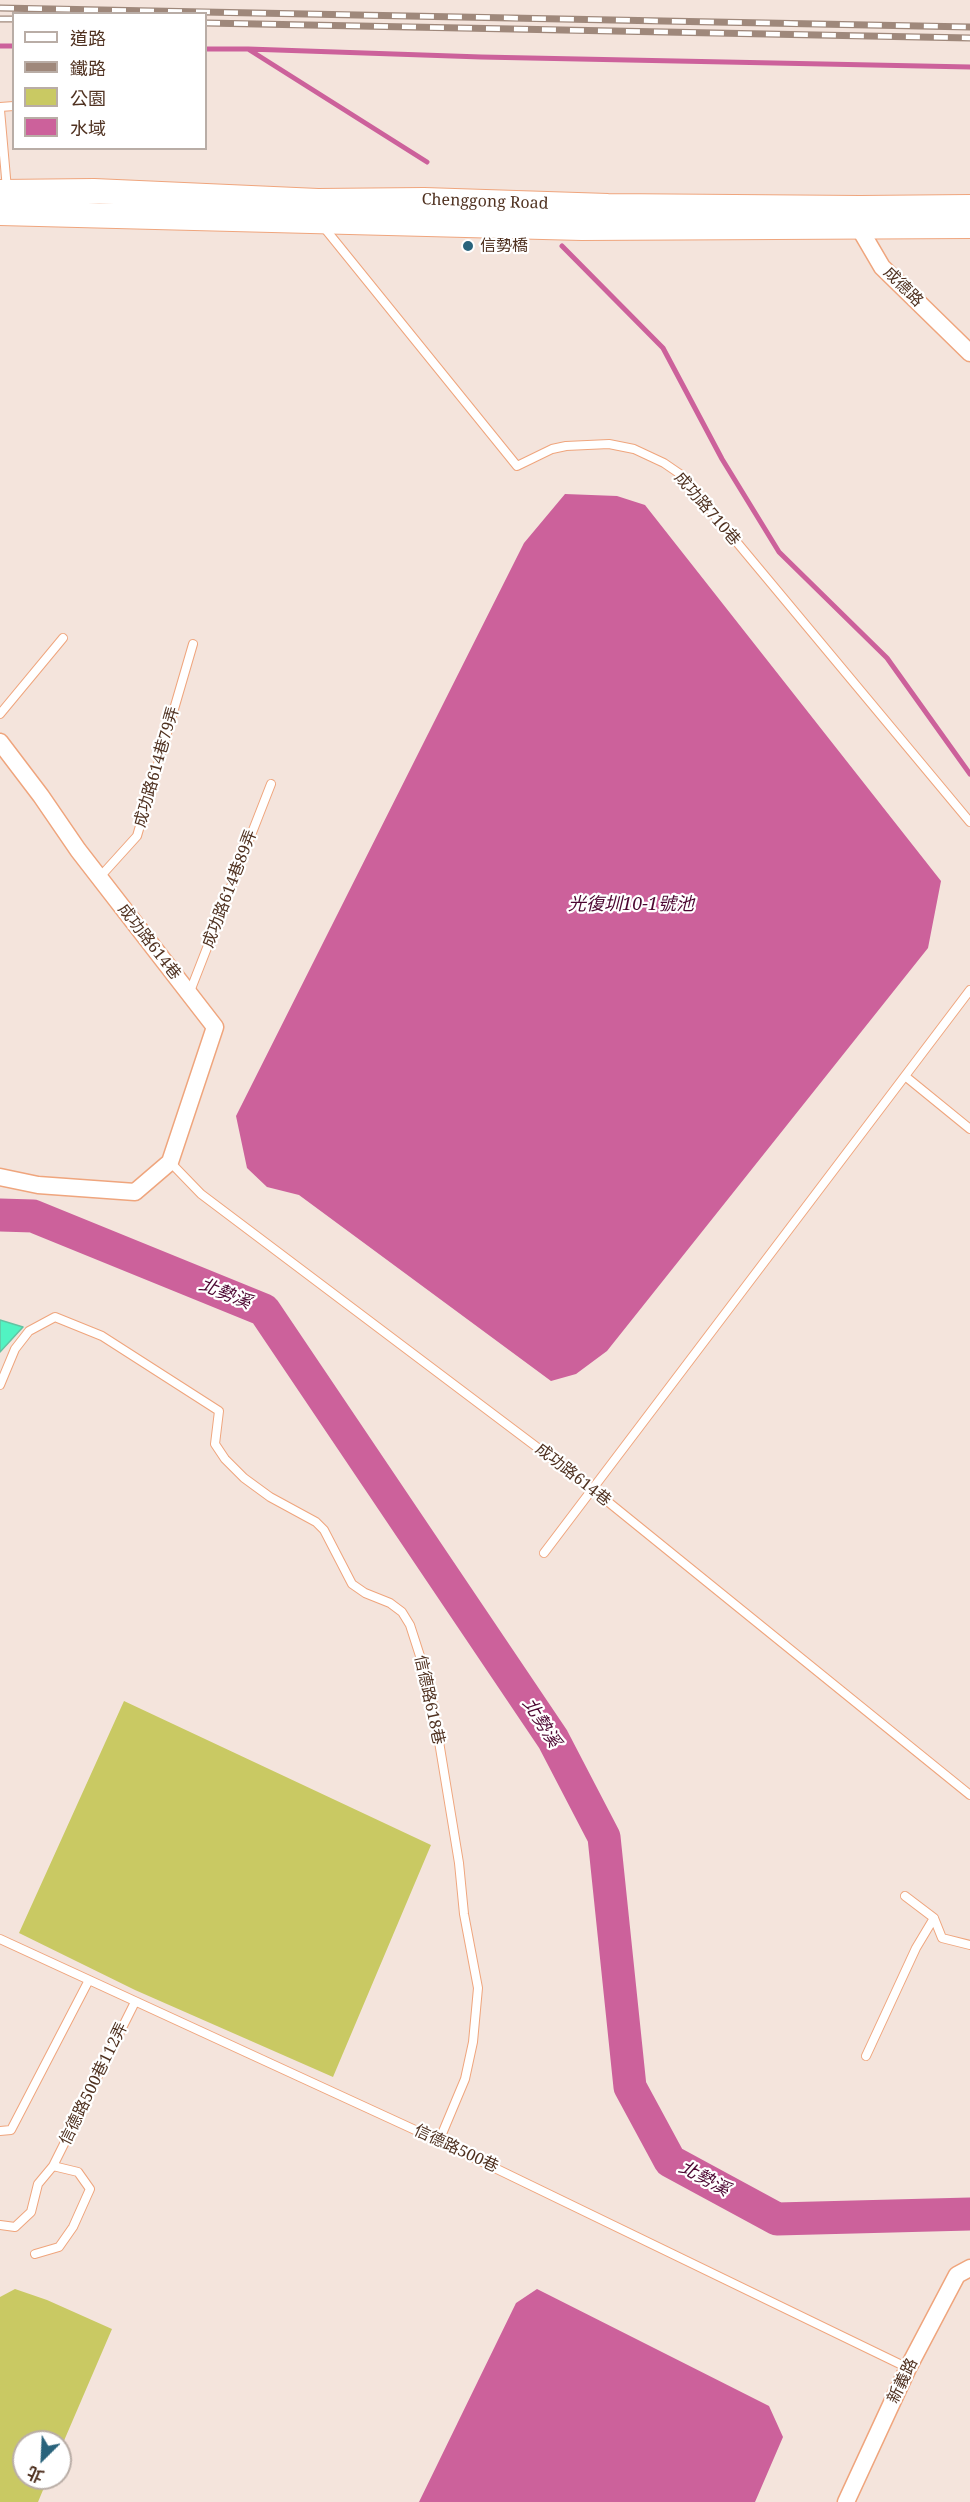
<!DOCTYPE html>
<meta charset="utf-8">
<style>
body{margin:0}
#map{position:relative;width:970px;height:2502px;overflow:hidden;background:#f4e4dc;font-family:"Noto Serif","Noto Sans TC",serif}
canvas{display:block}
.legend{position:absolute;left:12px;top:12px;width:195px;height:138px;box-sizing:border-box;background:#fff;border:2px solid #b9ada6;margin:0;padding:8px 10px;list-style:none;font-size:18px;color:#503221}
.legend li{display:flex;align-items:center;gap:12px;height:30px}
.legend b{width:30px;border:2px solid #b9ada6}
.north{position:absolute;left:12px;top:2430px;width:60px;height:60px;box-sizing:border-box;background:#fff;border:2px solid #b9ada6;border-radius:50%;rotate:204deg;font-size:16px;font-weight:700;line-height:24px;text-align:center;color:#503221}
.north::after{content:'';display:block;margin:auto;width:21px;height:27px;background:#29637c;clip-path:polygon(50% 0,100% 100%,50% 72%,0 100%)}
</style>
<div id="map">
<canvas width="970" height="2502"></canvas>
<ul class="legend">
<li><b style="height:8px;background:#fff"></b>道路</li>
<li><b style="height:8px;background:#9f887b"></b>鐵路</li>
<li><b style="height:16px;background:#c9c963"></b>公園</li>
<li><b style="height:16px;background:#cc619b"></b>水域</li>
</ul>
<div class="north">北</div>
</div>
<script>
const ctx = document.querySelector('canvas').getContext('2d');
ctx.lineJoin = 'round';
function fillPath(path, color) { ctx.fillStyle = color; ctx.fill(path, 'evenodd'); }
const poly = rows => new Path2D(rows.map(r => 'M' + r).join(''));
function trace(path, color, width, dash) { ctx.strokeStyle = color; ctx.lineWidth = width; ctx.lineCap = dash ? 'butt' : 'round'; ctx.setLineDash(dash || []); ctx.stroke(path); }
function write(font, color, halo, rows, align = 'center') {
  ctx.font = font + ' "Noto Serif","Noto Sans TC",serif'; ctx.lineWidth = 4.5; ctx.setLineDash([]); ctx.textBaseline = 'middle'; ctx.strokeStyle = halo; ctx.fillStyle = color; for (const [text, x, y, turn = 0] of rows) {
    ctx.save(); ctx.translate(x, y); ctx.rotate((+turn || 0) * Math.PI / 180); ctx.textAlign = isNaN(turn) ? turn : align; if (halo) ctx.strokeText(text, 0, 0); ctx.fillText(text, 0, 0); ctx.restore();
  }
}
fillPath(poly([
 [124,1701,431,1845,333,2077,135,1990,19,1933],
 [15,2289,47,2300,112,2329,60,2450,60,2442,24,2442,24,2478,48,2478,38,2502,0,2502,0,2297]
]), '#c9c963');
fillPath(poly([
 [565,494,617,496,645,505,941,881,928,948,607,1351,576,1374,551,1381,299,1195,267,1187,247,1168,236,1116,524,543],
 [537,2289,769,2406,783,2437,755,2502,419,2502,516,2303]
]), '#cc619b');
trace(poly([
 [0,46,14,46],
 [206,49,248,49,427,162],
 [248,49,481,57,970,67],
 [562,246,663,348,722,459,779,552,887,658,970,774]
]), '#cc619b', 5);
trace(poly([
 [0,1215,33,1216,264,1310,553,1739,604,1837,630,2087,670,2161,777,2219,970,2214]
]), '#cc619b', 33);
const building = poly([
 [0,1320,23,1327,0,1352,0,1320]
]);
fillPath(building, '#51f3c2');
trace(building, '#64c3a2', 1.5);
const lane = poly([
 [0,107,14,106],
 [0,110,7,189],
 [322,225,517,466,552,449,566,446,609,444,634,449,664,463,680,474,970,822],
 [0,714,63,638],
 [99,878,137,836,193,644],
 [189,994,271,784],
 [905,1076,970,1129],
 [170,1162,201,1194,591,1488,970,1795],
 [0,1385,15,1349,29,1331,55,1317,102,1336,219,1411,215,1444,225,1459,244,1478,270,1497,316,1522,324,1530,352,1584,365,1593,390,1603,402,1612,410,1625,430,1687,459,1863,464,1914,478,1988,473,2042,465,2079,439,2141],
 [544,1553,970,990],
 [905,1896,934,1918],
 [0,1939,439,2141,908,2368],
 [866,2056,916,1948,934,1918,942,1938,970,1945],
 [0,2131,11,2130,89,1980],
 [53,2166,135,2002],
 [0,2225,15,2227,31,2212,38,2184,53,2166,78,2172,90,2189,73,2227,59,2247,35,2254]
]);
const street = poly([
 [859,218,858,226,882,267,970,353],
 [0,742,41,796,78,850,215,1027,170,1162,135,1192,38,1185,0,1177],
 [846,2502,908,2368,957,2275,970,2268]
]);
const secondary = poly([
 [0,192,94,191,318,201,424,200,608,206,860,208,970,207],
 [0,213,582,228,970,226]
]);
trace(lane, '#efa57d', 10);
trace(street, '#efa57d', 19);
trace(secondary, '#efa57d', 26);
trace(lane, '#fff', 8);
trace(street, '#fff', 16);
trace(secondary, '#fff', 24);
const rail = poly([
 [0,8,970,27],
 [0,19,14,19],
 [206,23,970,38]
]);
trace(rail, '#9f887b', 7);
trace(rail, '#fff', 4.5, [14]);
for (const [x, y, r, color] of [
 [468,246,6,"#29637c"]
]) { const dot = new Path2D(); dot.arc(x, y, r, 0, 2 * Math.PI); ctx.fillStyle = color; ctx.fill(dot); trace(dot, '#fff', 2); }
write('16px', '#503221', '#fff', [
 ["Chenggong Road",485,202,2],
 ["成德路",903,287,45],
 ["成功路710巷",707,509,49],
 ["成功路614巷79弄",157,767,-74],
 ["成功路614巷89弄",230,889,-69],
 ["成功路614巷",149,942,52],
 ["成功路614巷",573,1475,38],
 ["信德路618巷",429,1700,78],
 ["信德路500巷112弄",94,2084,-64],
 ["信德路500巷",456,2149,25],
 ["新義路",903,2381,-64]
]);
write('16px', '#503221', '#fff', [
 ["信勢橋",480,246]
], 'left');
write('italic 18px', '#4c0631', '#fff', [
 ["光復圳10-1號池",631,905],
 ["北勢溪",225,1294,22],
 ["北勢溪",541,1723,58],
 ["北勢溪",704,2179,28]
]);
</script>
